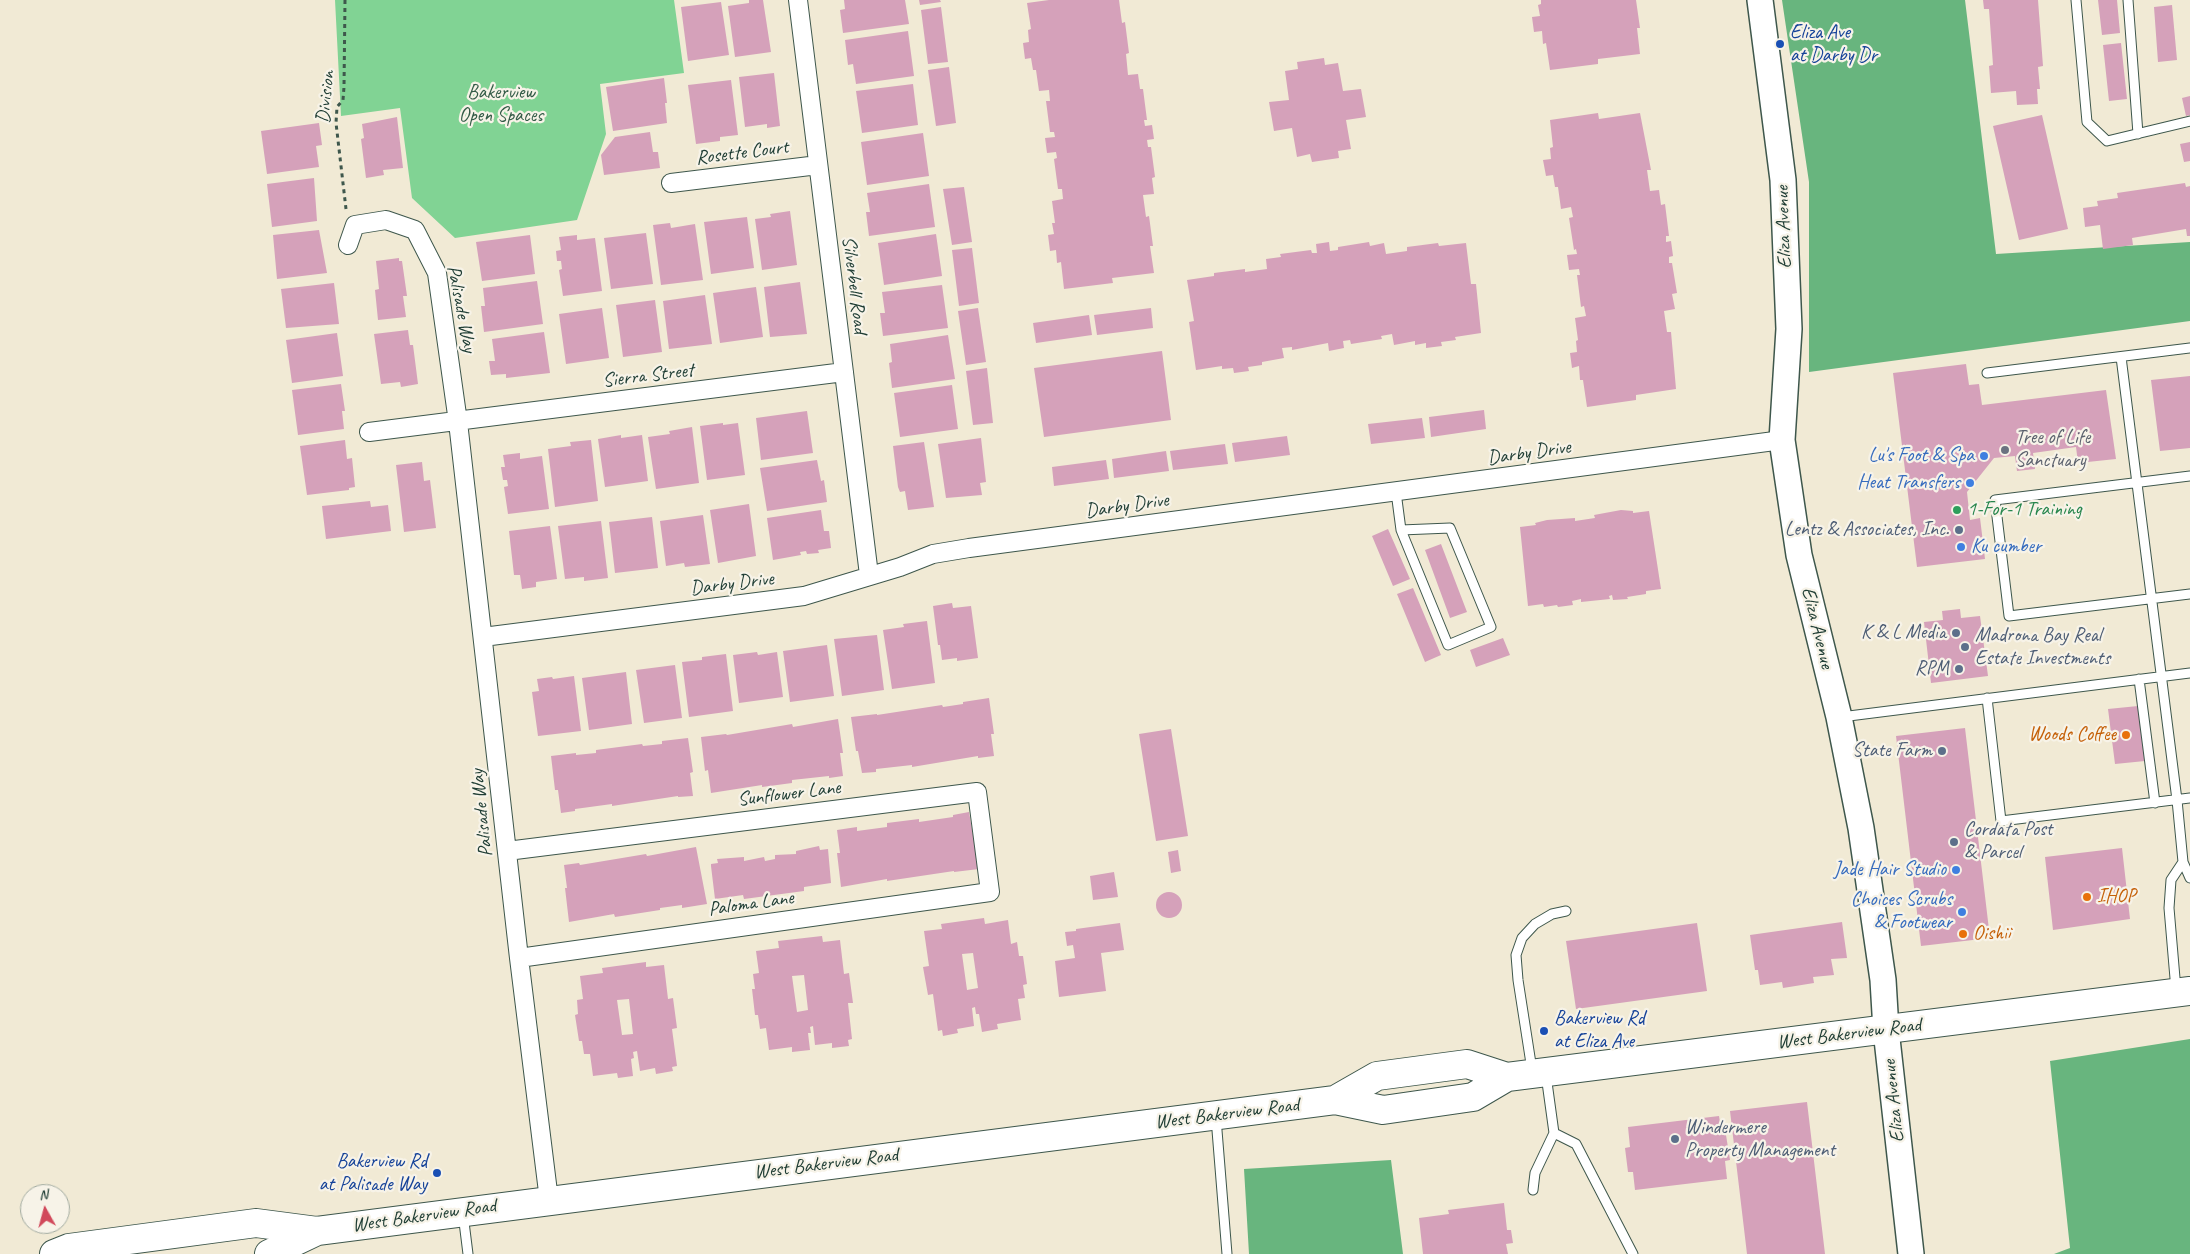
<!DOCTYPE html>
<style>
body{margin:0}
#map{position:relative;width:2190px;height:1254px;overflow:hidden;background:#f1ead5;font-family:Caveat,sans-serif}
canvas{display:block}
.north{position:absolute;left:20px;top:1184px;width:50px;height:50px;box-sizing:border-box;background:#f7f3e8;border:1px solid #a1aaa0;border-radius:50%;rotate:353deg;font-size:14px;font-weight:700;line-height:20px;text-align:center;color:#1f3d34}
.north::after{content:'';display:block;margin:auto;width:18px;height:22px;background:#d1495b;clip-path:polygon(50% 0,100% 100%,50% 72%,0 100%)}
</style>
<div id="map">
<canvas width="2190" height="1254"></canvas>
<div class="north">N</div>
</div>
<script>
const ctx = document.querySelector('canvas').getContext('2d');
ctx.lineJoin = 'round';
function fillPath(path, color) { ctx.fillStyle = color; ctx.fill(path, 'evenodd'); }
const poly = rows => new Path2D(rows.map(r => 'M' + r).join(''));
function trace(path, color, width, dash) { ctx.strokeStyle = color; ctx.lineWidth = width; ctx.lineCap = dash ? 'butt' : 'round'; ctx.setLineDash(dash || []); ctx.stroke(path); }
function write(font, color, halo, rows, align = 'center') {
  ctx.font = font + ' Caveat,sans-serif'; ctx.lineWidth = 4.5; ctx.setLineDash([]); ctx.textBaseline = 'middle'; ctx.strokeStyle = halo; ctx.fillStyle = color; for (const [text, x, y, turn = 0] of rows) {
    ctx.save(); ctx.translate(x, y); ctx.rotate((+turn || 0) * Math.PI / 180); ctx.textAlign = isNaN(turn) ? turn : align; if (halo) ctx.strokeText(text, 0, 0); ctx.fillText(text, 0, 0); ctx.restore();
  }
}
fillPath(poly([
 [335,0,674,0,684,73,600,84,606,134,577,220,455,238,412,198,400,108,341,116]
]), '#81d394');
fillPath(poly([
 [1782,0,1965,0,1996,254,2190,242,2190,321,1809,372,1809,182],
 [2190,1039,2190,1254,2054,1254,2070,1248,2050,1061],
 [1391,1160,1403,1254,1249,1254,1244,1169]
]), '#68b57e');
fillPath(poly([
 [749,0,763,0,771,52,735,57,728,6,749,3],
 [844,0,905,0,909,24,843,33,840,10,845,9],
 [919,0,940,0,941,2,920,5],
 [1049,0,1119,0,1122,23,1125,22,1129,53,1126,54,1128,75,1138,74,1140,89,1143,89,1147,120,1144,120,1145,126,1152,125,1154,139,1147,140,1148,147,1151,147,1155,177,1152,178,1154,194,1143,195,1146,217,1149,216,1153,246,1150,246,1154,273,1112,278,1113,283,1064,289,1061,262,1057,263,1056,250,1050,251,1048,235,1054,234,1052,223,1055,223,1052,201,1063,199,1062,189,1058,189,1054,159,1057,158,1056,152,1047,153,1045,138,1055,137,1054,132,1050,132,1046,101,1050,101,1049,90,1039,91,1036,70,1033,70,1031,58,1025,59,1023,43,1029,42,1028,30,1031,29,1027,3],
 [1541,0,1636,0,1640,28,1637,28,1640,54,1598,59,1598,64,1550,70,1546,43,1543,44,1542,31,1534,32,1532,17,1540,16,1538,5,1541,4],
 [1983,0,2038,0,2043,66,2038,67,2040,89,2037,89,2038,104,2017,105,2016,91,1991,93,1989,66,1993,65,1989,9,1984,9],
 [2098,0,2117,0,2120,33,2102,35],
 [721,2,729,55,688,61,681,7],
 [2172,5,2177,60,2158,62,2154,7],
 [941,7,948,62,928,64,921,10],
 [908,31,914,76,856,84,853,64,848,65,845,40],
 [2121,43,2127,99,2109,101,2103,45],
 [1324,58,1325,65,1338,63,1343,91,1361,89,1366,117,1346,120,1351,149,1338,151,1339,158,1312,162,1310,154,1297,157,1292,128,1274,131,1269,102,1289,100,1285,71,1298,69,1297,62],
 [949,67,956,123,936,126,928,70],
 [774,73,780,126,767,128,767,124,745,127,739,77],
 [664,78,667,103,665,103,667,123,613,131,606,87],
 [731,80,738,135,720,137,720,141,696,144,688,85],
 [913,84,918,125,862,133,856,91],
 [2190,96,2190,115,2186,116,2182,98],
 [1598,113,1599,119,1640,113,1651,170,1647,170,1650,191,1659,190,1661,205,1665,204,1669,236,1666,236,1666,242,1671,241,1673,256,1669,257,1669,263,1672,263,1677,293,1672,294,1675,309,1664,311,1667,332,1671,332,1676,389,1636,395,1636,400,1587,407,1583,380,1580,380,1579,366,1572,368,1570,353,1577,352,1576,341,1578,340,1575,318,1586,316,1584,306,1581,307,1577,275,1580,275,1579,269,1569,270,1567,255,1577,254,1576,249,1574,250,1569,218,1573,217,1571,207,1561,209,1558,187,1555,187,1553,175,1546,176,1543,160,1551,159,1550,148,1553,147,1550,120],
 [2042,115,2068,229,2019,240,1993,126],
 [397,117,403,168,383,170,384,175,366,178,361,139,364,138,362,124],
 [319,123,322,145,316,146,319,167,267,174,261,131],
 [650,132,653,152,658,152,660,168,604,175,601,155,615,137],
 [923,133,929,176,867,185,861,142],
 [2190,142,2190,161,2184,162,2180,144],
 [314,178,317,221,272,227,267,184],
 [2185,183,2186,187,2190,186,2190,236,2187,236,2186,229,2132,238,2133,245,2103,249,2100,225,2085,227,2083,208,2098,206,2097,201,2118,198,2117,193],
 [929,184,935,227,869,236,866,212,870,212,867,193],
 [964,187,972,242,952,245,943,189],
 [790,211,797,265,762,270,755,219,771,217,770,214],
 [747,217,754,268,711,274,704,222],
 [670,223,671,228,695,224,703,280,661,285,653,225],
 [319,230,327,273,277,279,273,235],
 [646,233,653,284,611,289,604,238],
 [936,234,942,276,884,285,878,243],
 [530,235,535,274,482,281,476,242],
 [577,235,577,240,595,238,602,291,563,296,559,270,562,269,561,261,557,261,556,251,561,250,559,237],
 [1329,242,1330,251,1338,250,1338,247,1369,242,1370,246,1384,243,1386,254,1407,251,1407,247,1438,243,1439,246,1466,243,1471,284,1476,284,1481,333,1455,337,1456,340,1441,342,1442,346,1426,348,1426,343,1415,345,1415,341,1394,345,1392,334,1381,336,1382,339,1351,344,1350,340,1343,341,1344,348,1329,351,1328,343,1292,350,1292,347,1282,348,1284,358,1262,362,1262,365,1248,367,1249,371,1234,373,1233,368,1222,369,1222,366,1196,370,1189,322,1194,321,1187,280,1214,276,1214,273,1245,269,1245,272,1267,269,1266,259,1281,257,1280,254,1311,250,1312,253,1317,253,1316,244],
 [972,248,979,303,959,306,952,250],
 [399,258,399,261,402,261,407,296,403,296,406,317,378,320,375,290,379,289,376,261],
 [537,281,543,324,484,332,481,306,485,306,483,288],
 [800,282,807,334,770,337,764,287],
 [334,283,339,324,286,328,281,289],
 [942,285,948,328,883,336,880,313,885,313,882,292],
 [756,287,763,337,720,343,713,293],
 [705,295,712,344,669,349,663,301],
 [655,300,662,352,623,357,616,305],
 [602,308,609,358,566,364,559,314],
 [978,308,986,362,966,365,958,311],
 [1151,308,1153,328,1097,335,1094,315],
 [1089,315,1092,335,1036,343,1033,323],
 [408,330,410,345,413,345,418,384,401,387,400,382,381,384,374,334],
 [544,332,550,373,506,378,506,374,491,375,489,361,495,361,492,339],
 [337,333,343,376,292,383,286,340],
 [948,335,955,379,892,388,889,363,892,362,890,344],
 [1162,351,1171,420,1044,437,1034,368],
 [1966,364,1969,385,1979,384,1982,405,2106,390,2116,459,2078,463,2076,447,2033,453,2035,469,2017,471,2015,456,1994,458,1967,492,1970,520,1980,518,1985,559,1917,567,1893,373],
 [987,368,993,423,973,425,966,371],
 [2190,376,2190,448,2160,451,2151,380],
 [341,384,345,411,342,411,344,429,298,435,292,390],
 [952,385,958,429,900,437,894,393],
 [1484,410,1486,429,1431,437,1429,417],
 [807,411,813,453,761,460,756,418],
 [1422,418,1425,438,1371,444,1368,424],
 [723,423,723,425,738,423,745,475,707,480,700,426],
 [692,427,699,483,656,489,648,437,670,434,669,431],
 [621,435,621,438,642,435,648,481,605,487,598,439],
 [1287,436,1290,455,1235,462,1232,443],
 [981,438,986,482,980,483,982,495,946,498,938,444],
 [345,440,347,459,352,458,355,487,349,488,349,490,307,495,300,446],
 [591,440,598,501,555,507,548,449,571,446,570,442],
 [924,442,934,507,908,510,905,491,900,492,898,487,893,446],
 [1225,444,1228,464,1173,470,1170,451],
 [1166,451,1169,471,1114,478,1112,459],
 [520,453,520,459,542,456,549,509,508,514,504,487,508,486,507,480,503,480,501,467,505,467,503,455],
 [817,460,821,481,824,480,827,502,767,511,760,468],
 [1106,460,1109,479,1054,486,1052,467],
 [422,462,424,481,430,480,436,528,404,532,396,465],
 [370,501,371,507,388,505,391,531,326,539,322,506],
 [749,504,756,556,718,563,710,510],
 [821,510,824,531,829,531,831,548,818,550,819,553,807,554,806,551,800,552,801,555,773,560,767,518],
 [1621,510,1633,511,1633,513,1649,511,1661,589,1646,591,1646,594,1627,597,1628,599,1613,600,1612,595,1609,596,1610,599,1581,602,1581,599,1572,601,1573,605,1558,607,1557,605,1544,607,1543,604,1528,606,1520,527,1536,525,1535,523,1547,520,1575,518,1575,521,1595,518,1594,515],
 [703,515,710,564,685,567,684,563,666,566,660,521],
 [652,517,658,568,615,573,609,522],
 [601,521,608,578,584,581,584,577,565,579,558,526],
 [550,526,557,579,536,582,536,587,522,589,520,575,514,575,509,531],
 [1388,529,1410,579,1393,586,1372,536],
 [1441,544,1467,612,1450,618,1425,550],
 [1413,588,1441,655,1425,662,1397,594],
 [952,603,953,608,971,606,978,658,957,661,957,658,942,660,940,645,938,645,933,606],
 [1960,609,1961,618,1980,616,1988,676,1931,683,1924,622,1943,620,1942,611],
 [927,621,935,683,892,689,883,630,904,627,903,624],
 [877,635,884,690,842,696,834,639],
 [1503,638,1510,655,1476,667,1470,650],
 [827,645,834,696,790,702,783,651],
 [757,652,758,655,777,652,783,697,739,703,733,655],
 [726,654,733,711,689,717,682,662,702,660,702,657],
 [675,665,682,718,644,723,636,670],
 [626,672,632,724,589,730,582,678],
 [574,676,581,731,538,736,532,692,539,691,537,679,552,677,553,679],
 [989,698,994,734,991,734,994,756,978,758,978,756,912,767,912,765,876,769,876,772,862,773,858,751,856,751,851,717,877,714,877,715,942,705,943,707,963,704,963,702],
 [2138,706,2145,761,2115,764,2108,709],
 [838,719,843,753,840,753,843,776,829,778,829,776,792,780,792,783,762,787,762,785,711,793,708,770,705,771,701,737,726,734,727,735,792,724,793,727],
 [1965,728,1990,938,1921,946,1896,736],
 [1171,729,1188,836,1156,841,1139,734],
 [688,738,693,772,690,773,693,796,678,797,678,796,612,806,612,804,575,809,575,811,561,813,558,790,555,790,551,756,576,753,576,755,596,753,596,750,642,744,643,746,662,744,662,741],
 [969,812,979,869,954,872,954,871,887,881,887,879,841,887,837,853,840,853,837,830,857,827,857,831,887,827,887,823,919,819,919,822,953,817,953,815],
 [819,846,820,850,828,849,831,883,804,887,804,891,744,899,743,895,715,899,711,866,711,864,718,863,717,859,744,857,744,861,764,857,765,861,775,859,775,855,796,854,796,851],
 [696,847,707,904,682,908,682,905,660,908,660,910,615,917,614,914,569,922,565,888,567,888,564,865,579,863,580,865,646,854,647,856],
 [2122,848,2130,919,2053,930,2045,857],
 [1178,850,1181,871,1171,873,1168,852],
 [1114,872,1118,897,1093,900,1090,876],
 '1156 905a13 13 0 1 1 26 0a13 13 0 1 1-26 0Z',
 [984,918,985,924,1008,920,1011,944,1017,942,1019,956,1023,956,1027,984,1023,985,1025,998,1018,999,1021,1020,997,1024,998,1029,982,1032,979,1014,976,1014,975,1007,972,1008,974,1026,957,1029,958,1033,943,1036,942,1030,938,1031,933,994,928,995,923,967,929,966,924,931,942,929,941,924],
 [973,953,978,988,967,990,962,954],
 [1842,922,1847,958,1831,959,1834,975,1813,977,1814,983,1783,988,1782,982,1760,985,1758,970,1755,970,1750,935],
 [1120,923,1124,950,1101,953,1106,991,1059,997,1055,961,1075,958,1073,945,1067,946,1065,932,1076,931,1076,929],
 [1697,923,1707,991,1576,1009,1566,941],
 [822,936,823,942,840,940,844,974,849,973,853,1003,848,1003,852,1039,848,1040,849,1046,832,1048,832,1043,815,1045,813,1026,810,1027,811,1033,808,1033,810,1050,792,1052,792,1047,769,1050,766,1028,760,1029,758,1015,755,1015,752,989,755,989,753,974,759,973,756,951,779,948,778,941],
 [804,975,808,1010,797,1012,792,976],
 [646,962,646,967,664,965,668,999,673,998,677,1028,672,1029,677,1066,672,1067,673,1071,656,1074,655,1068,640,1071,637,1051,633,1052,634,1058,631,1059,633,1076,618,1078,617,1073,593,1076,590,1054,584,1054,582,1041,579,1041,575,1015,578,1014,577,1000,583,999,580,976,603,973,602,968],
 [629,999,633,1034,622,1035,617,1000],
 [1807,1102,1825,1254,1747,1254,1730,1111],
 [1719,1116,1722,1135,1726,1135,1730,1160,1725,1161,1727,1179,1635,1190,1633,1172,1628,1172,1625,1148,1630,1147,1628,1127],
 [1504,1203,1507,1230,1511,1230,1513,1243,1506,1244,1508,1254,1423,1254,1419,1218,1449,1214,1448,1210]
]), '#d5a1ba');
const lane = poly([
 [2076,0,2087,122,2107,141,2190,121],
 [2128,0,2138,134],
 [2121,357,2177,800,2183,862],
 [1987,373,2190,348],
 [2190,476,1995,500,2009,616,2190,594],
 [1396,492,1401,530,1448,645,1491,627,1450,528,1401,530],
 [2139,679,2155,803],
 [1987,698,2001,821,2190,798],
 [1841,717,2190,673],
 [2176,990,2169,908,2171,880,2183,862,2190,878],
 [1532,1070,1518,980,1516,955,1522,938,1535,924,1552,914,1566,911],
 [1216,1118,1227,1254],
 [1554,1133,1576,1144,1633,1254],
 [1533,1190,1535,1173,1554,1133,1546,1075],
 [463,1214,468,1254]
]);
const street = poly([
 [798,0,869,575],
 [671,183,818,165],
 [348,245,355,225,386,220,415,230,437,273,458,422,519,958,549,1200],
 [369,432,844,372],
 [483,637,804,596,900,567,933,554,969,548,1782,440],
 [507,851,977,792,990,892,519,958]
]);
const secondary = poly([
 [1760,0,1783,180,1789,329,1782,440,1799,555,1839,717,1861,828,1883,980,1886,1030,1911,1254]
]);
const primary = poly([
 [1335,1100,1377,1076,1467,1064,1507,1077],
 [54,1254,69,1248,256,1223,317,1231,1335,1100,1383,1110,1473,1097,1507,1077,2190,991],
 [269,1254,317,1231]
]);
trace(lane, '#3e574c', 11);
trace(street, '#3e574c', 20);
trace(secondary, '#3e574c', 28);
trace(primary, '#3e574c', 30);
trace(poly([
 [345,0,344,87,343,100,337,107,336,123,346,209]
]), '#3e574c', 3, [4, 4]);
trace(lane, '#fff', 9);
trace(street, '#fff', 18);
trace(secondary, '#fff', 25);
trace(primary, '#fff', 28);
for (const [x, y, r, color] of [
 [1780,44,5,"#1a4fb4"],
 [2005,450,5,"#6b7280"],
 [1984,456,5,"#3f7fe0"],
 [1970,483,5,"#3f7fe0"],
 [1957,510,5,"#2e9e5b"],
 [1959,530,5,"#5c6f8a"],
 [1961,547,5,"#3f7fe0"],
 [1956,633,5,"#5c6f8a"],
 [1965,647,5,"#5c6f8a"],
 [1959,669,5,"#5c6f8a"],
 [2126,735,5,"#e8710a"],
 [1942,751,5,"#5c6f8a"],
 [1954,842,5,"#5c6f8a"],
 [1956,870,5,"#3f7fe0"],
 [2087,897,5,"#e8710a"],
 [1962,912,5,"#3f7fe0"],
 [1963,934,5,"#e8710a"],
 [1544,1031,5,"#1a4fb4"],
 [1675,1139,5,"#5c6f8a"],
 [437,1173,5,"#1a4fb4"]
]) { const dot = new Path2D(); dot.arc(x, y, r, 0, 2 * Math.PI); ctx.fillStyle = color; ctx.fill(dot); trace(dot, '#f7f3e8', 2); }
write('20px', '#164399', '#f7f3e8', [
 ["Eliza Ave",1790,33],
 ["at Darby Dr",1790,56],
 ["Bakerview Rd",1554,1019],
 ["at Eliza Ave",1554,1042],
 ["Bakerview Rd",427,1162,"right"],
 ["at Palisade Way",427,1185,"right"]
], 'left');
write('20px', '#335b47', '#f7f3e8', [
 ["Bakerview",501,93],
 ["Open Spaces",501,116]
]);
write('20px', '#1f3d34', '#f7f3e8', [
 ["Division",326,97,-84],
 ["Rosette Court",742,153,-7],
 ["Eliza Avenue",1784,227,-92],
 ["Silverbell Road",854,285,83],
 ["Palisade Way",461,309,79],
 ["Sierra Street",648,376,-7],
 ["Darby Drive",1529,453,-8],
 ["Darby Drive",1127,506,-8],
 ["Darby Drive",732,584,-7],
 ["Eliza Avenue",1817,628,76],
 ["Sunflower Lane",789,794,-7],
 ["Palisade Way",482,813,-96],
 ["Paloma Lane",751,904,-8],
 ["West Bakerview Road",1849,1034,-7],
 ["Eliza Avenue",1894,1101,-96],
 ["West Bakerview Road",1227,1114,-7],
 ["West Bakerview Road",826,1164,-7],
 ["West Bakerview Road",424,1216,-8]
]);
write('20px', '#5b616d', '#f7f3e8', [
 ["Tree of Life",2015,438],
 ["Sanctuary",2015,461]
], 'left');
write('20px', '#366cbe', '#f7f3e8', [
 ["Lu's Foot & Spa",1974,456],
 ["Heat Transfers",1960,483],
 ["Ku cumber",1971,547,"left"],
 ["Jade Hair Studio",1946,870],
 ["Choices Scrubs",1952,900],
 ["& Footwear",1952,923]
], 'right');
write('20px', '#27864d', '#f7f3e8', [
 ["1-For-1 Training",1967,510]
], 'left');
write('20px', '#4e5e75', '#f7f3e8', [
 ["Lentz & Associates, Inc.",1949,530],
 ["K & L Media",1946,633],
 ["Madrona Bay Real",1975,636,"left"],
 ["Estate Investments",1975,659,"left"],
 ["RPM",1949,669],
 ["State Farm",1932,751],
 ["Cordata Post",1964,830,"left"],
 ["& Parcel",1964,853,"left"],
 ["Windermere",1685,1128,"left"],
 ["Property Management",1685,1151,"left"]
], 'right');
write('20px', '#c56008', '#f7f3e8', [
 ["Woods Coffee",2116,735,"right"],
 ["IHOP",2097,897],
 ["Oishii",1973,934]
], 'left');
</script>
